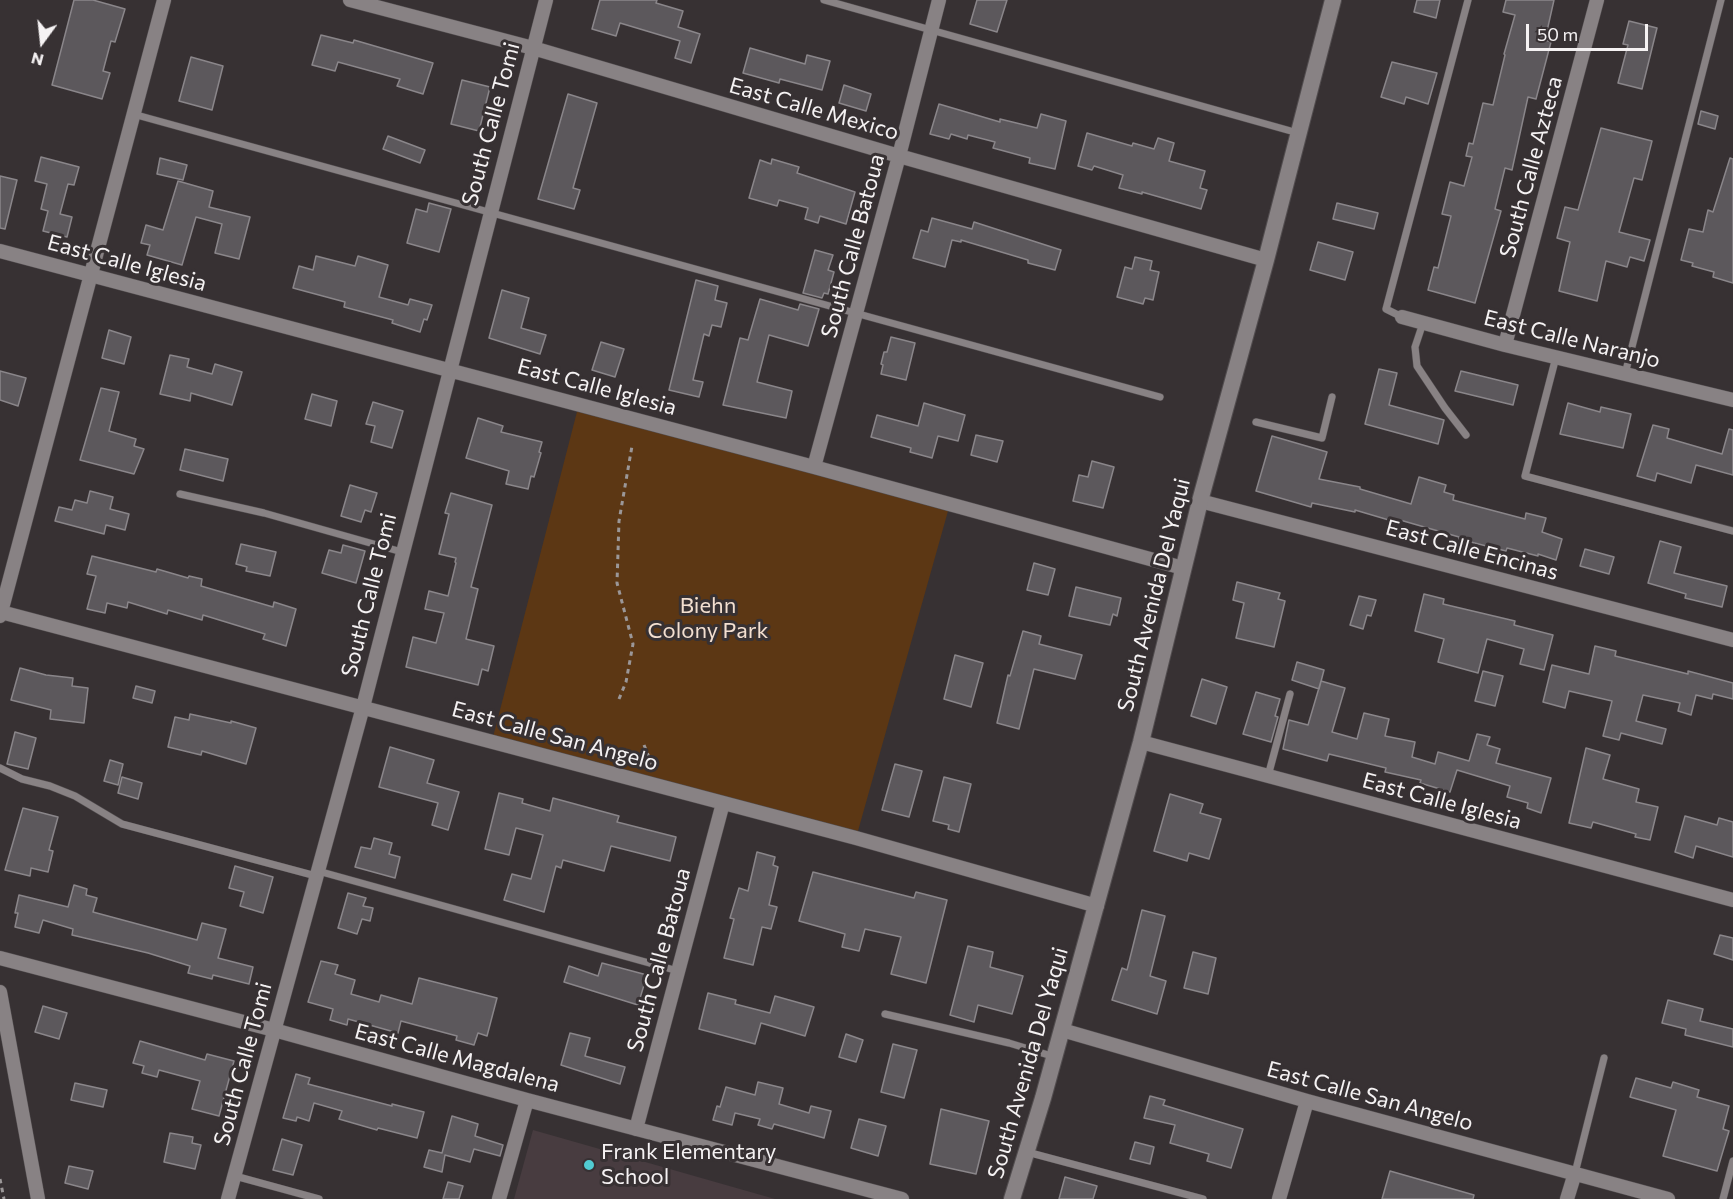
<!DOCTYPE html>
<style>
body{margin:0}
#map{position:relative;width:1733px;height:1199px;overflow:hidden;background:#373133;font-family:Commissioner,sans-serif}
canvas{display:block}
.north{position:absolute;left:12px;top:12px;width:60px;height:60px;-webkit-text-stroke:4px #373133;paint-order:stroke;rotate:195deg;font-size:16px;font-weight:700;line-height:24px;text-align:center;color:#f5f2f3}
.north::after{content:'';display:block;margin:auto;width:21px;height:27px;background:#f5f2f3;clip-path:polygon(50% 0,100% 100%,50% 72%,0 100%)}
.scale{position:absolute;left:1526px;top:24px;width:122px;height:27px;box-sizing:border-box;border:3px solid #f5f2f3;border-top:0;padding-left:8px;font-size:18px;line-height:21px;white-space:nowrap;color:#f5f2f3;-webkit-text-stroke:4px #373133;paint-order:stroke}
</style>
<div id="map">
<canvas width="1733" height="1199"></canvas>
<div class="north">N</div>
<div class="scale">50 m</div>
</div>
<script>
const ctx = document.querySelector('canvas').getContext('2d');
ctx.lineJoin = 'round';
function fillPath(path, color) { ctx.fillStyle = color; ctx.fill(path, 'evenodd'); }
const poly = rows => new Path2D(rows.map(r => 'M' + r).join(''));
function trace(path, color, width, dash) { ctx.strokeStyle = color; ctx.lineWidth = width; ctx.lineCap = dash ? 'butt' : 'round'; ctx.setLineDash(dash || []); ctx.stroke(path); }
function write(font, color, halo, rows, align = 'center') {
  ctx.font = font + ' Commissioner,sans-serif'; ctx.lineWidth = 6; ctx.setLineDash([]); ctx.textBaseline = 'middle'; ctx.strokeStyle = halo; ctx.fillStyle = color; for (const [text, x, y, turn = 0] of rows) {
    ctx.save(); ctx.translate(x, y); ctx.rotate((+turn || 0) * Math.PI / 180); ctx.textAlign = isNaN(turn) ? turn : align; if (halo) ctx.strokeText(text, 0, 0); ctx.fillText(text, 0, 0); ctx.restore();
  }
}
fillPath(poly([
 [533,1130,775,1199,514,1199]
]), '#483c40');
fillPath(poly([
 [579,404,950,504,856,838,492,741]
]), '#5c3714');
const building = poly([
 [74,0,93,0,125,9,115,42,111,41,103,71,110,73,102,99,52,85,74,0],
 [600,0,657,0,656,3,683,11,678,27,700,34,691,63,675,58,680,41,620,23,616,36,592,29,600,0],
 [977,0,1007,0,997,32,970,24,977,0],
 [1417,0,1440,0,1436,18,1414,12,1417,0],
 [1506,0,1554,0,1545,40,1551,42,1536,99,1528,97,1512,170,1505,168,1495,209,1501,211,1475,303,1428,290,1434,267,1438,268,1451,216,1442,214,1450,182,1464,186,1472,157,1466,156,1469,143,1473,144,1483,103,1493,105,1505,55,1504,54,1515,15,1503,12,1506,0],
 [1629,21,1657,28,1642,89,1618,83,1628,45,1623,44,1629,21],
 [321,35,353,43,354,40,433,63,423,94,397,86,400,79,338,62,335,71,312,65,321,35],
 [750,48,805,64,807,55,830,61,822,90,780,79,779,83,743,73,750,48],
 [191,57,223,66,212,110,179,101,191,57],
 [1392,62,1437,73,1428,104,1406,97,1404,104,1381,97,1392,62],
 [462,80,490,87,479,131,451,124,462,80],
 [844,85,871,94,866,111,839,103,844,85],
 [568,94,597,103,573,188,580,190,574,209,538,199,568,94],
 [939,104,1000,122,1000,119,1037,128,1041,114,1066,121,1055,169,1029,163,1030,158,993,148,995,142,968,135,967,139,951,134,949,139,930,134,939,104],
 [1701,111,1718,116,1715,129,1698,124,1701,111],
 [1601,128,1652,141,1642,180,1634,178,1619,232,1650,240,1644,261,1630,257,1627,267,1606,261,1597,301,1559,291,1570,242,1557,238,1565,207,1578,210,1601,128],
 [1087,133,1132,146,1133,143,1154,149,1158,138,1174,143,1169,161,1205,171,1200,188,1207,190,1201,209,1142,192,1142,194,1119,188,1123,175,1094,166,1092,170,1078,166,1087,133],
 [388,136,425,150,420,163,383,149,388,136],
 [41,157,79,167,74,185,68,184,60,214,72,217,67,237,43,231,48,211,41,209,47,184,35,181,41,157],
 [160,158,187,165,183,180,157,174,160,158],
 [1730,158,1733,159,1733,283,1713,277,1714,272,1692,266,1693,263,1681,260,1689,229,1703,232,1708,210,1713,212,1730,158],
 [772,159,799,167,797,173,855,192,846,224,820,216,818,223,805,219,808,208,779,200,777,206,749,198,760,160,771,164,772,159],
 [0,176,17,180,5,229,0,228,0,176],
 [178,181,213,191,209,207,250,217,239,259,215,253,222,224,196,217,182,265,147,255,150,245,141,243,146,225,163,230,178,181],
 [429,203,451,209,439,252,407,243,416,209,427,212,429,203],
 [1337,203,1378,213,1374,229,1333,219,1337,203],
 [932,218,972,229,974,222,1061,250,1055,270,1028,263,1028,260,961,240,961,242,952,240,945,267,913,258,921,230,928,232,932,218],
 [1318,242,1353,252,1345,280,1310,270,1318,242],
 [815,250,833,255,828,270,834,272,828,294,824,293,822,298,803,293,815,250],
 [316,256,355,266,358,256,388,265,379,297,408,305,410,299,432,305,427,320,424,319,420,332,392,323,393,320,344,307,345,302,293,288,299,266,313,270,316,256],
 [1135,257,1152,261,1150,270,1159,272,1153,300,1145,298,1143,304,1117,297,1125,267,1132,269,1135,257],
 [696,280,718,286,715,300,727,303,721,327,712,325,709,336,704,334,693,380,703,382,699,397,669,390,696,280],
 [502,290,529,298,521,328,546,335,540,354,489,338,502,290],
 [760,299,798,310,800,304,819,309,808,346,769,335,757,382,792,391,786,418,723,405,740,338,748,340,760,299],
 [109,330,131,337,124,364,102,358,109,330],
 [891,337,915,343,906,380,881,374,883,365,881,364,884,352,887,352,891,337],
 [601,342,624,349,615,377,592,370,601,342],
 [170,355,189,359,187,367,212,374,215,364,242,372,232,405,191,393,190,401,160,394,170,355],
 [1379,369,1397,373,1389,405,1444,420,1438,444,1365,424,1379,369],
 [0,371,26,378,18,406,0,400,0,371],
 [1461,371,1518,385,1513,405,1455,391,1461,371],
 [101,388,119,392,109,431,136,439,134,446,144,449,134,474,80,460,101,388],
 [312,394,337,401,331,426,305,419,312,394],
 [373,402,403,411,392,448,371,442,375,426,366,424,373,402],
 [924,403,965,415,958,441,938,436,932,458,910,452,911,448,871,437,877,415,918,426,924,403],
 [1568,403,1600,412,1601,407,1631,414,1623,448,1560,434,1568,403],
 [478,418,503,426,501,432,542,442,539,452,541,453,534,477,531,476,528,489,506,484,509,471,466,458,478,418],
 [1653,425,1669,429,1667,438,1722,454,1729,429,1733,430,1733,475,1696,465,1691,483,1657,473,1655,481,1637,476,1653,425],
 [976,435,1003,441,997,462,971,455,976,435],
 [1272,436,1327,452,1319,479,1360,487,1360,489,1411,504,1419,477,1446,485,1444,492,1454,495,1453,500,1525,519,1526,513,1546,518,1542,532,1562,539,1556,560,1538,554,1538,556,1507,548,1506,551,1459,539,1459,537,1400,520,1399,523,1355,510,1355,512,1312,503,1311,507,1256,491,1272,436],
 [185,449,228,459,223,481,180,470,185,449],
 [1092,461,1114,467,1103,508,1073,501,1079,475,1088,477,1092,461],
 [350,485,377,493,371,512,365,510,361,522,341,516,350,485],
 [90,491,113,497,110,509,129,514,125,530,106,525,104,534,55,521,59,507,72,510,75,500,87,503,90,491],
 [451,493,492,505,471,587,478,589,466,639,494,646,488,671,482,669,478,685,406,667,413,637,436,643,444,613,425,609,429,591,448,596,456,563,455,562,456,558,439,554,449,514,445,513,451,493],
 [1660,541,1681,547,1674,573,1727,586,1722,607,1685,598,1686,594,1648,583,1660,541],
 [241,544,276,552,270,576,246,571,247,567,236,564,241,544],
 [343,545,365,551,356,583,322,573,329,550,341,553,343,545],
 [1585,549,1614,557,1609,574,1580,566,1585,549],
 [92,556,156,572,157,569,188,578,189,576,202,579,201,586,273,607,274,602,296,609,286,646,263,639,265,634,203,615,202,620,168,610,167,614,128,602,127,608,107,603,105,613,87,609,96,576,87,574,92,556],
 [1034,563,1055,569,1048,595,1027,590,1034,563],
 [1237,582,1280,593,1278,599,1285,601,1274,647,1236,638,1244,603,1233,600,1237,582],
 [1076,587,1121,598,1117,616,1113,614,1110,625,1069,616,1076,587],
 [1424,594,1444,599,1443,604,1515,621,1514,625,1553,635,1544,670,1520,664,1524,649,1487,639,1478,673,1438,662,1444,639,1415,631,1424,594],
 [1359,596,1376,600,1371,616,1367,615,1363,629,1350,625,1359,596],
 [1023,631,1041,636,1039,644,1082,655,1075,679,1034,669,1019,729,997,723,1008,675,1010,676,1023,631],
 [1595,646,1616,651,1615,656,1688,674,1688,671,1733,683,1733,699,1713,694,1712,699,1696,695,1691,715,1678,711,1680,703,1643,695,1636,721,1666,729,1662,744,1621,733,1619,740,1603,736,1612,701,1569,691,1565,708,1543,702,1552,665,1589,674,1595,646],
 [955,655,983,663,971,707,944,699,955,655],
 [1297,662,1324,670,1319,689,1292,680,1297,662],
 [20,668,46,675,73,678,72,686,88,688,84,723,50,719,51,710,11,700,20,668],
 [1483,671,1503,676,1495,706,1475,701,1483,671],
 [1202,679,1227,687,1216,724,1191,716,1202,679],
 [1321,681,1345,688,1332,732,1357,739,1364,713,1389,719,1385,736,1415,742,1412,757,1435,764,1438,752,1469,761,1477,734,1490,737,1487,745,1500,749,1496,763,1551,778,1541,813,1527,808,1528,803,1507,797,1510,786,1457,770,1450,792,1420,783,1421,780,1385,772,1386,768,1329,754,1327,761,1283,749,1289,720,1308,725,1321,681],
 [136,686,155,691,152,703,133,698,136,686],
 [1256,692,1280,699,1275,716,1278,717,1271,742,1243,734,1256,692],
 [190,714,231,723,231,721,256,728,246,764,202,751,201,755,168,747,175,717,189,720,190,714],
 [15,732,36,738,28,769,7,764,15,732],
 [390,747,434,760,427,783,459,792,448,830,432,825,438,803,379,787,390,747],
 [1586,748,1610,755,1603,779,1639,789,1636,802,1658,807,1650,840,1635,837,1636,834,1593,822,1591,828,1569,823,1586,748],
 [110,760,123,764,118,785,104,781,110,760],
 [895,764,922,771,909,817,882,810,895,764],
 [122,777,142,783,138,799,118,793,122,777],
 [944,777,971,784,959,832,948,829,949,825,933,821,944,777],
 [499,793,523,799,522,803,550,811,553,798,619,816,617,822,676,837,670,861,611,846,604,871,563,860,561,868,556,866,544,912,504,900,512,874,531,879,543,835,516,828,509,855,485,849,499,793],
 [1170,794,1203,804,1200,813,1221,819,1209,859,1189,853,1187,861,1154,851,1170,794],
 [23,808,58,817,49,850,53,851,48,872,31,868,30,876,5,870,23,808],
 [1685,816,1717,825,1719,818,1733,822,1733,857,1696,846,1693,858,1675,852,1685,816],
 [374,838,392,843,389,854,400,857,395,878,355,867,361,847,371,849,374,838],
 [757,852,775,857,773,865,778,867,769,905,777,907,771,929,762,927,753,965,724,958,734,919,730,918,739,888,748,891,757,852],
 [235,866,273,877,263,913,240,906,244,892,229,888,235,866],
 [813,872,914,898,916,892,947,900,926,983,891,974,901,937,865,929,859,951,842,947,845,934,799,921,813,872],
 [74,885,87,889,86,895,97,898,93,912,197,940,202,923,226,929,218,958,253,967,249,984,213,975,212,979,188,973,190,966,148,953,72,935,73,929,43,920,39,933,15,927,18,913,15,913,19,895,68,907,74,885],
 [348,893,366,898,363,906,373,908,370,921,362,919,357,934,338,928,348,893],
 [1142,910,1165,916,1150,976,1166,981,1157,1014,1112,1000,1122,968,1127,970,1142,910],
 [1720,935,1733,938,1733,960,1714,954,1720,935],
 [968,946,993,952,990,967,1023,976,1012,1014,978,1005,974,1022,950,1015,968,946],
 [1193,952,1216,958,1208,994,1184,988,1193,952],
 [321,961,338,965,335,974,355,980,351,994,379,1002,381,995,412,1004,419,978,497,998,487,1036,478,1033,474,1045,456,1040,457,1036,401,1021,398,1033,348,1019,347,1025,330,1020,333,1009,308,1002,321,961],
 [602,963,647,975,638,1005,564,982,569,966,598,976,602,963],
 [708,993,736,1000,735,1004,770,1013,775,996,814,1007,805,1036,761,1023,755,1044,699,1029,708,993],
 [1668,1000,1703,1009,1700,1021,1733,1029,1733,1047,1685,1035,1686,1029,1662,1023,1668,1000],
 [43,1006,67,1013,59,1039,35,1032,43,1006],
 [570,1033,590,1038,585,1056,625,1067,620,1084,561,1065,570,1033],
 [846,1034,863,1040,856,1062,839,1057,846,1034],
 [140,1041,205,1060,207,1054,234,1061,219,1116,192,1109,200,1081,159,1070,157,1077,142,1073,144,1066,133,1063,140,1041],
 [893,1044,917,1050,904,1098,881,1092,893,1044],
 [296,1074,310,1078,308,1084,392,1106,392,1104,424,1112,417,1138,378,1128,377,1130,339,1119,342,1111,314,1103,309,1121,297,1117,296,1121,283,1118,296,1074],
 [1636,1078,1671,1088,1673,1082,1699,1090,1697,1097,1729,1106,1723,1129,1729,1131,1717,1171,1663,1156,1676,1110,1630,1097,1636,1078],
 [758,1082,783,1088,779,1104,809,1113,811,1106,831,1111,824,1138,774,1124,772,1129,758,1125,760,1119,735,1113,732,1125,713,1120,717,1106,720,1107,726,1087,755,1095,758,1082],
 [75,1083,107,1090,103,1107,71,1100,75,1083],
 [1150,1096,1165,1100,1163,1105,1243,1129,1231,1168,1207,1161,1209,1154,1170,1143,1175,1125,1144,1118,1150,1096],
 [941,1109,989,1121,976,1174,930,1164,941,1109],
 [452,1116,478,1124,475,1136,503,1145,500,1156,474,1149,470,1162,445,1155,442,1172,424,1167,429,1150,442,1153,452,1116],
 [859,1119,886,1126,878,1156,851,1148,859,1119],
 [170,1133,193,1137,192,1143,201,1145,195,1169,164,1162,170,1133],
 [282,1139,302,1145,293,1175,273,1170,282,1139],
 [1135,1142,1154,1147,1150,1164,1130,1159,1135,1142],
 [69,1166,93,1171,88,1189,65,1183,69,1166],
 [1390,1171,1474,1195,1473,1199,1382,1199,1390,1171],
 [1065,1177,1097,1186,1093,1199,1059,1199,1065,1177],
 [448,1182,463,1186,459,1199,443,1199,448,1182]
]);
fillPath(building, '#5c585c');
trace(building, '#8a868a', 1.5);
const service = poly([
 [824,0,1298,133],
 [133,114,1160,397],
 [1402,317,1386,309,1468,0],
 [1423,323,1415,347,1417,366,1445,408,1466,435],
 [1556,357,1525,476,1733,531],
 [1625,374,1721,0],
 [1256,422,1322,438,1332,397],
 [180,494,264,513,402,552],
 [0,768,22,779,50,786,75,796,122,824,316,876],
 [1268,776,1290,694],
 [318,871,678,971],
 [885,1014,1009,1043,1055,1057],
 [1027,1152,1203,1199],
 [1575,1173,1604,1058],
 [235,1176,319,1199],
 [1723,1199,1733,1161]
]);
const minor = poly([
 [350,0,533,48,899,156,1266,260],
 [0,251,814,467,1183,568],
 [1402,317,1505,345,1733,400],
 [1505,345,1597,0],
 [814,467,899,156,939,0],
 [1200,501,1733,640],
 [1,612,856,838,1097,906],
 [0,616,164,0],
 [1141,742,1733,900],
 [0,958,274,1030,527,1100,902,1199],
 [0,992,38,1199],
 [1062,1030,1307,1101,1668,1199],
 [636,1129,723,803],
 [228,1199,363,707,546,0],
 [499,1199,527,1100],
 [1279,1199,1307,1101],
 [1567,1199,1575,1173]
]);
const tertiary = poly([
 [1012,1199,1043,1098,1141,742,1200,501,1266,260,1333,0]
]);
trace(service, '#524d4f', 8);
trace(minor, '#524d4f', 15);
trace(tertiary, '#524d4f', 18);
trace(poly([
 [619,699,626,682,633,644,617,583,619,521,632,446],
 [644,745,653,767],
 [0,1179,4,1199]
]), '#9b9798', 3, [4.5, 4.5]);
trace(service, '#888284', 7);
trace(minor, '#888284', 14);
trace(tertiary, '#888284', 16);
for (const [x, y, r, color] of [
 [589,1165,6,"#51ccd2"]
]) { const dot = new Path2D(); dot.arc(x, y, r, 0, 2 * Math.PI); ctx.fillStyle = color; ctx.fill(dot); trace(dot, '#373133', 2); }
write('22px', '#f5f2f3', '#373133', [
 ["East Calle Mexico",814,109,16],
 ["South Calle Tomi",491,124,-75],
 ["South Calle Azteca",1531,167,-75],
 ["South Calle Batoua",853,246,-75],
 ["East Calle Iglesia",127,263,15],
 ["East Calle Naranjo",1572,339,14],
 ["East Calle Iglesia",597,387,15],
 ["East Calle Encinas",1472,550,15],
 ["South Calle Tomi",369,595,-76],
 ["South Avenida Del Yaqui",1154,595,-76],
 ["East Calle San Angelo",555,736,15],
 ["East Calle Iglesia",1442,801,15],
 ["South Calle Batoua",659,960,-75],
 ["East Calle Magdalena",457,1058,15],
 ["South Avenida Del Yaqui",1028,1063,-74],
 ["South Calle Tomi",243,1064,-75],
 ["East Calle San Angelo",1370,1096,15]
]);
write('22px', '#f3dfd0', '#373133', [
 ["Biehn",708,606],
 ["Colony Park",708,631]
]);
write('22px', '#f5f2f3', '#373133', [
 ["Frank Elementary",601,1152],
 ["School",601,1177]
], 'left');
</script>
